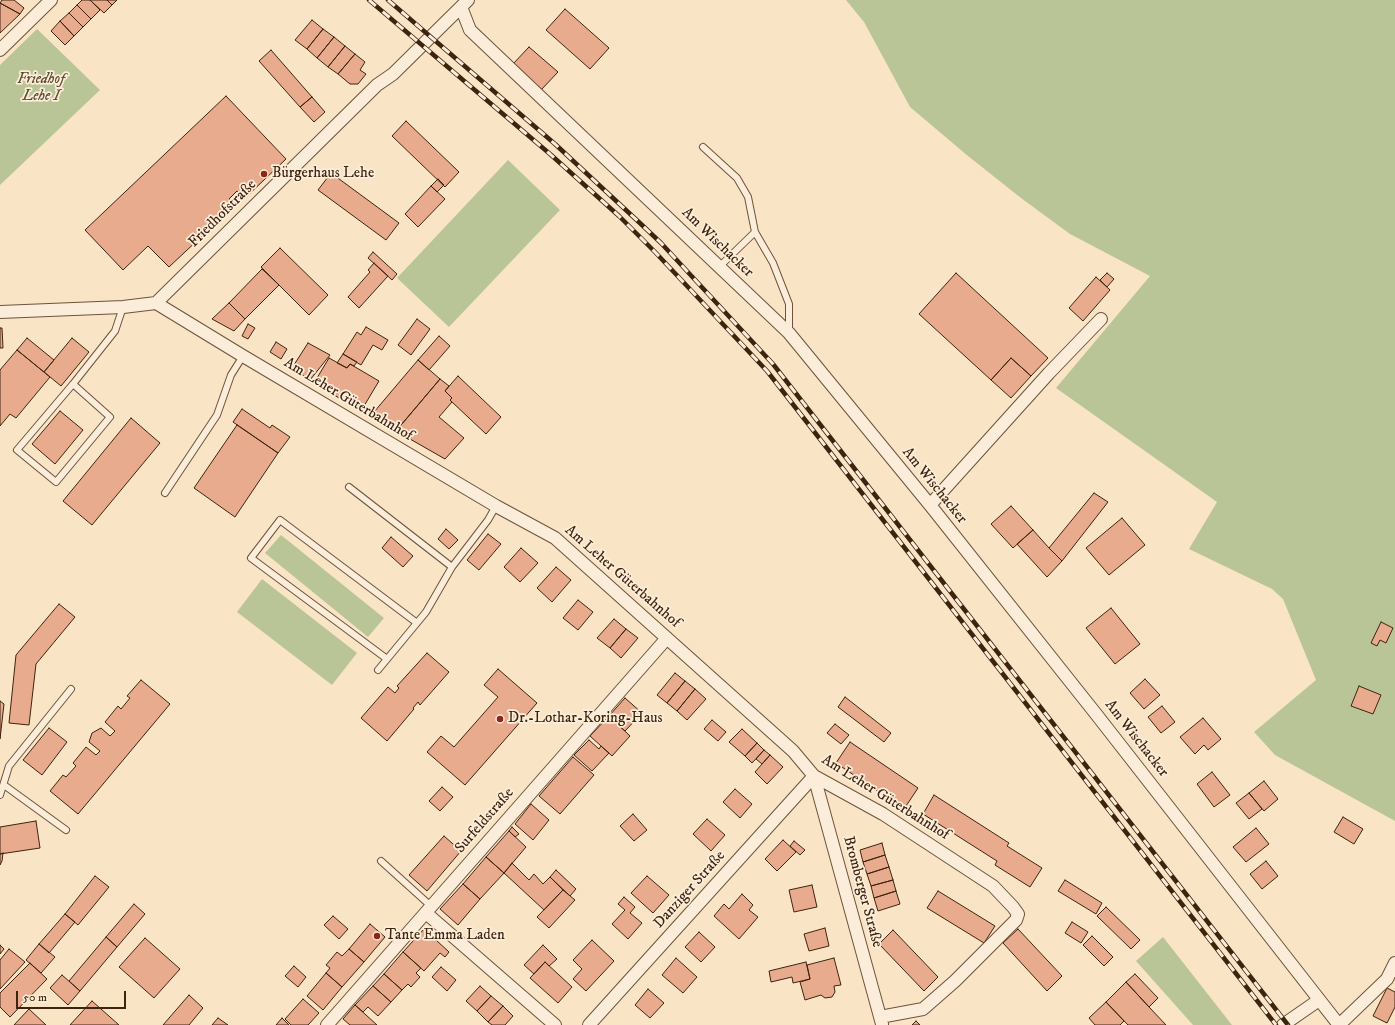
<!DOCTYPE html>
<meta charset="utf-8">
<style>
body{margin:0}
#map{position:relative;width:1395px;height:1025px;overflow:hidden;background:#f9e4c5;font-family:"IM FELL DW Pica",serif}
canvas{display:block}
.scale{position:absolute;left:16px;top:991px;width:110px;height:18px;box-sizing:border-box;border:2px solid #3e230e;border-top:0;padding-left:5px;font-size:12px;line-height:14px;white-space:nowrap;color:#3e230e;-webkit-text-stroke:3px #fbedd9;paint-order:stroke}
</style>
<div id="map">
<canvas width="1395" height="1025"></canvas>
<div class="scale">50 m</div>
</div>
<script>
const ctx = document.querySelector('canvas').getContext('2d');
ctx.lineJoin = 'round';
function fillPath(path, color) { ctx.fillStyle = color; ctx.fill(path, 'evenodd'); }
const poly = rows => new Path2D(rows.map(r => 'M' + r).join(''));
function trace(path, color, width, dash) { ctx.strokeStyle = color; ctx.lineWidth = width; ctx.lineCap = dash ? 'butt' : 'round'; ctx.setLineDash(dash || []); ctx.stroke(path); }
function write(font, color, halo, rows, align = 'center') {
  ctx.font = font + ' "IM FELL DW Pica",serif'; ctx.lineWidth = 3.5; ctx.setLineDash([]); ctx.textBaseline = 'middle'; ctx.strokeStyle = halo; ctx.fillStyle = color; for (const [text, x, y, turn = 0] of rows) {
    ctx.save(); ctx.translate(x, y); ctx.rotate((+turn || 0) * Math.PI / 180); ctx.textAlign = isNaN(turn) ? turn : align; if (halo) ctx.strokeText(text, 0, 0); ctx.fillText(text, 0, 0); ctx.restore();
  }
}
fillPath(poly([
 [846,0,1395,0,1395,821,1275,755,1254,732,1316,680,1283,599,1272,589,1189,549,1217,502,1056,388,1150,276,1070,234,1021,198,968,156,910,107,864,22],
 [37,29,100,90,0,185,0,65],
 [508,160,560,210,449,327,397,278],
 [281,535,384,618,368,637,265,553],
 [262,579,357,653,332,685,237,612],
 [1163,937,1232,1025,1193,1025,1136,961]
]), '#bac597');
const building = poly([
 [2,0,14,0,24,8,20,14,0,3,2,0],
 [82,0,90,0,100,10,91,19,77,5,82,0],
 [90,0,107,0,112,5,104,13,90,0],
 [107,0,117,0,112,5,107,0],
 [0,3,20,14,0,33,0,3],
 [77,5,91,19,83,27,69,13,77,5],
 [565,9,609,48,590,69,546,30,565,9],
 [69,13,83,27,74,36,60,21,69,13],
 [312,20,323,29,307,49,295,40,312,20],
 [60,21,74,36,65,45,51,31,60,21],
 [323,29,334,37,317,58,307,49,323,29],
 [334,37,345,46,328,67,317,58,334,37],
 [345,46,355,54,338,74,328,67,345,46],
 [529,47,558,72,541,90,513,64,529,47],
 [271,50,312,97,300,107,259,61,271,50],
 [355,54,365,62,360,70,366,74,358,84,350,84,338,74,355,54],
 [226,96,286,159,244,199,237,191,229,199,235,205,169,267,148,246,123,270,85,230,226,96],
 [312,97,325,112,314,122,300,107,312,97],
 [406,121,459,172,445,187,392,136,406,121],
 [331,173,399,223,386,240,318,190,331,173],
 [438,179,444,185,437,192,431,186,438,179],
 [431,186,445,199,418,227,405,214,431,186],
 [280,248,328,295,309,315,261,267,280,248],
 [373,252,397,274,392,280,368,258,373,252],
 [374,263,388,276,359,308,348,297,370,272,368,270,374,263],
 [262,269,279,285,245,319,229,303,262,269],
 [956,273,1048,358,1031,376,1011,358,991,380,919,314,956,273],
 [1107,273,1114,279,1107,287,1100,280,1107,273],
 [1096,277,1110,290,1083,321,1069,308,1096,277],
 [229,303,245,319,234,331,212,319,229,303],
 [417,319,430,329,411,355,398,345,417,319],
 [248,324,255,328,248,339,242,336,248,324],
 [366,327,388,340,382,350,373,345,361,365,343,354,357,332,361,335,366,327],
 [0,328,2,328,3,348,0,348,0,328],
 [439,336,450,346,429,370,418,360,439,336],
 [27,338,54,360,44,372,17,350,27,338],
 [72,338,89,352,61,386,44,372,72,338],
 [276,342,287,349,281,359,270,352,276,342],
 [308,343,330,355,310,380,292,368,308,343],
 [17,350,50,377,16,418,10,414,0,426,0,370,17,350],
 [343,354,357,362,354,366,350,364,347,368,337,363,343,354],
 [329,358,347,368,350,364,379,381,361,411,314,383,329,358],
 [1011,358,1031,376,1011,398,991,380,1011,358],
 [418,360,440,379,396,431,374,412,418,360],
 [458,376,501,417,486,434,452,402,450,400,452,398,445,391,458,376],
 [440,379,449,386,445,391,452,398,450,400,452,402,439,417,464,438,445,459,396,431,440,379],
 [242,409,270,428,272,425,290,437,278,453,233,422,242,409],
 [60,411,83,430,55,464,32,444,60,411],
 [131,418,160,443,92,525,63,501,131,418],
 [237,425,278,453,235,517,194,488,237,425],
 [1094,493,1108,502,1062,561,1049,548,1094,493],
 [1011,506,1033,530,1013,548,991,524,1011,506],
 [1122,518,1145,545,1109,575,1086,548,1122,518],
 [446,529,458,540,449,549,438,539,446,529],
 [1033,530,1049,548,1062,561,1047,577,1017,544,1033,530],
 [488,534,501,544,479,570,467,560,488,534],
 [391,537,413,556,403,567,382,548,391,537],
 [521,548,538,563,520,582,504,567,521,548],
 [556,567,571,580,552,602,537,588,556,567],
 [578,600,593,612,578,630,563,618,578,600],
 [59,604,75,617,36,664,29,725,9,723,16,655,59,604],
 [1111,608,1140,644,1115,664,1086,628,1111,608],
 [614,619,626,629,610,648,597,638,614,619],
 [1381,622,1393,628,1386,643,1380,640,1377,646,1371,643,1381,622],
 [626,629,638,638,621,658,610,648,626,629],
 [427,653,449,672,420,705,418,702,413,708,414,709,387,741,361,718,388,687,395,693,399,688,397,686,427,653],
 [498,669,537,703,465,785,427,752,441,736,454,747,498,697,484,685,498,669],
 [675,673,685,681,667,703,657,695,675,673],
 [1145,679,1160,695,1144,709,1130,693,1145,679],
 [141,680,170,704,78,814,50,791,63,775,66,777,76,766,73,763,86,747,96,755,100,751,89,742,92,733,101,728,110,736,115,731,105,722,118,706,121,709,130,698,127,696,141,680],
 [685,681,695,689,677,711,667,703,685,681],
 [1359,686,1381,695,1373,714,1351,706,1359,686],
 [695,689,706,699,687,720,677,711,695,689],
 [845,697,891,733,884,742,838,707,845,697],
 [625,698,642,713,625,731,609,716,625,698],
 [0,701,4,704,0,739,0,701],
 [1162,706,1175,722,1161,733,1148,717,1162,706],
 [609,716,630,736,612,756,590,736,609,716],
 [1203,718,1221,739,1208,750,1204,745,1195,754,1180,737,1203,718],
 [712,720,726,732,718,741,704,729,712,720],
 [835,724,849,735,841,744,827,733,835,724],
 [49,728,67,742,42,775,23,760,49,728],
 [742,729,757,743,745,756,729,742,742,729],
 [589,740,599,749,601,746,609,753,592,771,574,755,589,740],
 [850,742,918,788,904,809,836,763,850,742],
 [757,743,764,750,752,763,745,756,757,743],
 [764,750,770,755,762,764,756,759,764,750],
 [770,755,783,767,767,784,755,772,770,755],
 [573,757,594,775,560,814,539,796,573,757],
 [1212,772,1230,795,1214,807,1197,784,1212,772],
 [1264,781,1278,799,1264,811,1249,793,1264,781],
 [442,787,453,797,440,811,429,801,442,787],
 [735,789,752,804,740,818,723,802,735,789],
 [1249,793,1262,809,1249,819,1236,803,1249,793],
 [934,795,1009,843,1007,846,1042,868,1030,887,995,865,997,861,923,814,934,795],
 [531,804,549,820,533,840,515,824,531,804],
 [633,814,647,830,634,841,620,826,633,814],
 [1343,817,1363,829,1354,844,1334,832,1343,817],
 [707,819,725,835,711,851,693,834,707,819],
 [36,821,40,848,0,854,0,827,36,821],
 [512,827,519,834,515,837,509,831,512,827],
 [1256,828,1269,844,1246,862,1233,847,1256,828],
 [509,831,526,847,504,873,486,857,509,831],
 [444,836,461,851,427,891,409,875,444,836],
 [783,840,796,852,777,871,765,859,783,840],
 [794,841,805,850,800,855,790,846,794,841],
 [882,843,885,855,863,862,860,850,882,843],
 [3,853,2,861,0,865,0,854,3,853],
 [885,855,889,867,867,874,863,862,885,855],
 [486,857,504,873,480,899,463,884,486,857],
 [1266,861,1278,876,1262,889,1250,874,1266,861],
 [512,863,529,880,534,874,543,884,550,877,563,890,544,910,504,873,512,863],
 [889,867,893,880,871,886,867,874,889,867],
 [556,870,576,889,570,896,550,877,556,870],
 [95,876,109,887,78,925,65,914,95,876],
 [647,876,669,895,653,913,631,893,647,876],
 [893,880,896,891,874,898,871,886,893,880],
 [1065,880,1102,903,1096,914,1058,891,1065,880],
 [463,884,480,899,458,925,440,909,463,884],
 [812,885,817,907,794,912,789,890,812,885],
 [563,890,575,900,549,928,537,917,563,890],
 [896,891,900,904,878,911,874,898,896,891],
 [938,891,995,926,984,943,927,908,938,891],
 [742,894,753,905,749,910,758,917,739,939,714,916,724,904,729,909,742,894],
 [624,897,635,907,630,913,642,923,628,939,612,924,625,910,618,904,624,897],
 [134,904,145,914,117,947,106,937,134,904],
 [1106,907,1140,940,1131,949,1097,916,1106,907],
 [65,914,75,922,49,953,39,944,65,914],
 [333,916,348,929,339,939,324,925,333,916],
 [1072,922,1088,932,1081,943,1065,933,1072,922],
 [370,924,385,937,364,962,349,949,370,924],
 [825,928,829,946,809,951,804,934,825,928],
 [424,929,449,952,445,957,440,953,424,971,403,952,424,929],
 [1018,929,1062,976,1047,991,1003,943,1018,929],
 [893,930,938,977,924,991,879,944,893,930],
 [699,932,715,947,701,962,685,947,699,932],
 [1092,936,1113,957,1104,966,1083,945,1092,936],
 [106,937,117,947,80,991,69,981,106,937],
 [145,938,180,969,154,998,119,967,145,938],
 [592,940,614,961,586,991,573,979,582,969,573,960,592,940],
 [39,944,55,957,41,973,26,960,39,944],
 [0,945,4,949,0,954,0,945],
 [543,945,557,959,549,966,545,962,534,974,524,965,543,945],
 [9,949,25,962,0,989,0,960,9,949],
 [349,949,364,962,342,987,326,973,330,968,326,965,337,952,342,956,349,949],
 [403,952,421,968,416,973,420,977,411,987,408,984,402,990,384,974,403,952],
 [676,958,697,977,683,993,662,975,676,958],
 [834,958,841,985,834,986,835,992,832,997,825,998,821,995,805,1000,800,982,810,979,807,965,834,958],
 [545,962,572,987,558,1003,530,978,545,962],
 [806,962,810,979,793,983,792,977,771,982,769,971,806,962],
 [30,963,47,979,10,1017,0,1007,0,993,30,963],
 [294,966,306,977,298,987,285,976,294,966],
 [441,967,456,980,447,991,432,977,441,967],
 [326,973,342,987,323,1010,307,996,326,973],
 [384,974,402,990,391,1002,373,986,384,974],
 [1135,974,1158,998,1149,1007,1126,982,1135,974],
 [62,975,80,991,68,1005,50,988,62,975],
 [1126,982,1149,1007,1166,1025,1128,1025,1106,1002,1126,982],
 [373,986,391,1002,378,1016,368,1007,363,1012,355,1005,373,986],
 [480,986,491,996,477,1011,466,1001,480,986],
 [1387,988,1395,992,1395,1007,1387,1023,1373,1016,1387,988],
 [648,989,664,1003,650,1018,635,1005,648,989],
 [189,995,203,1008,189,1025,163,1025,189,995],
 [491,996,503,1006,488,1022,477,1011,491,996],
 [303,999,319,1013,308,1025,291,1025,285,1019,303,999],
 [92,1001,119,1025,70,1025,92,1001],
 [1106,1002,1124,1021,1120,1025,1095,1025,1089,1018,1106,1002],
 [355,1005,377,1025,350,1025,343,1019,355,1005],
 [503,1006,513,1016,505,1025,492,1025,488,1022,503,1006],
 [29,1009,46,1025,14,1025,29,1009],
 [218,1018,228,1025,212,1025,218,1018],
 [282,1018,289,1025,276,1025,282,1018],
 [916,1021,920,1025,912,1025,916,1021]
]);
fillPath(building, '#e9ab8e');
trace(building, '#3e230e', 1);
const lane = poly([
 [703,147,737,178,748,197,755,232,773,263,789,304,789,332],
 [719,267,755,232],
 [73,384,110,417,56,482,17,450,73,384,115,331,123,307],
 [349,487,452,567],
 [165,493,217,415,231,375,243,356],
 [387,659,251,558,280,520,417,623],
 [378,670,426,612,452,567,488,520,496,506],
 [4,785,66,830],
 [0,795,9,766,71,689],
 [381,861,432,907]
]);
const street = poly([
 [461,7,470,30,789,333,930,505,1096,714,1339,1025],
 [0,50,51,0],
 [156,303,243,356,496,506,555,538,793,751,814,776,883,814,993,886,1013,907,1018,914,1016,920,955,981,923,1009,880,1017],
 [0,312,123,307,156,303,377,85,393,74,468,0],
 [930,505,1049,373,1101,319],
 [814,776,882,1024],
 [426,913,555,1025],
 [327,1025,667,638],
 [589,1025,814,776],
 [1283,1025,1319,1000],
 [1339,1025,1387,979,1395,963]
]);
trace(lane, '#6d533c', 8);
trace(street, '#6d533c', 14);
trace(lane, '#fbedd9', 6);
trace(street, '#fbedd9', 12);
const rail = poly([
 [369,0,550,154,619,216,655,252,767,371,1276,1025],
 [388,0,555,144,642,225,661,243,773,364,1288,1025]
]);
trace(rail, '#3e230e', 4.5);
trace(rail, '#fbedd9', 3, [9]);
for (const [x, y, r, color] of [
 [264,174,4,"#8f2418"],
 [500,719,4,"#8f2418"],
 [377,936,4,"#8f2418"]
]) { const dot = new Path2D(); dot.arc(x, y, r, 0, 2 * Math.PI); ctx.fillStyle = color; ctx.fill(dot); trace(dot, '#fbedd9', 1.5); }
write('italic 15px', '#5d4c30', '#fbedd9', [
 ["Friedhof",41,80],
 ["Lehe I",41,97]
]);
write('15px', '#3e230e', '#fbedd9', [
 ["Bürgerhaus Lehe",272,174],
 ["Dr.-Lothar-Koring-Haus",508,719],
 ["Tante Emma Laden",385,936]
], 'left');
write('15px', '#3e230e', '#fbedd9', [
 ["Friedhofstraße",223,214,-45],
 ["Am Wischacker",717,243,44],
 ["Am Leher Güterbahnhof",348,400,31],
 ["Am Wischacker",934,486,51],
 ["Am Leher Güterbahnhof",622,577,41],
 ["Am Wischacker",1136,739,52],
 ["Am Leher Güterbahnhof",885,798,32],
 ["Surfeldstraße",485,821,-49],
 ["Danziger Straße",690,890,-48],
 ["Bromberger Straße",862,892,75]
]);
</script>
